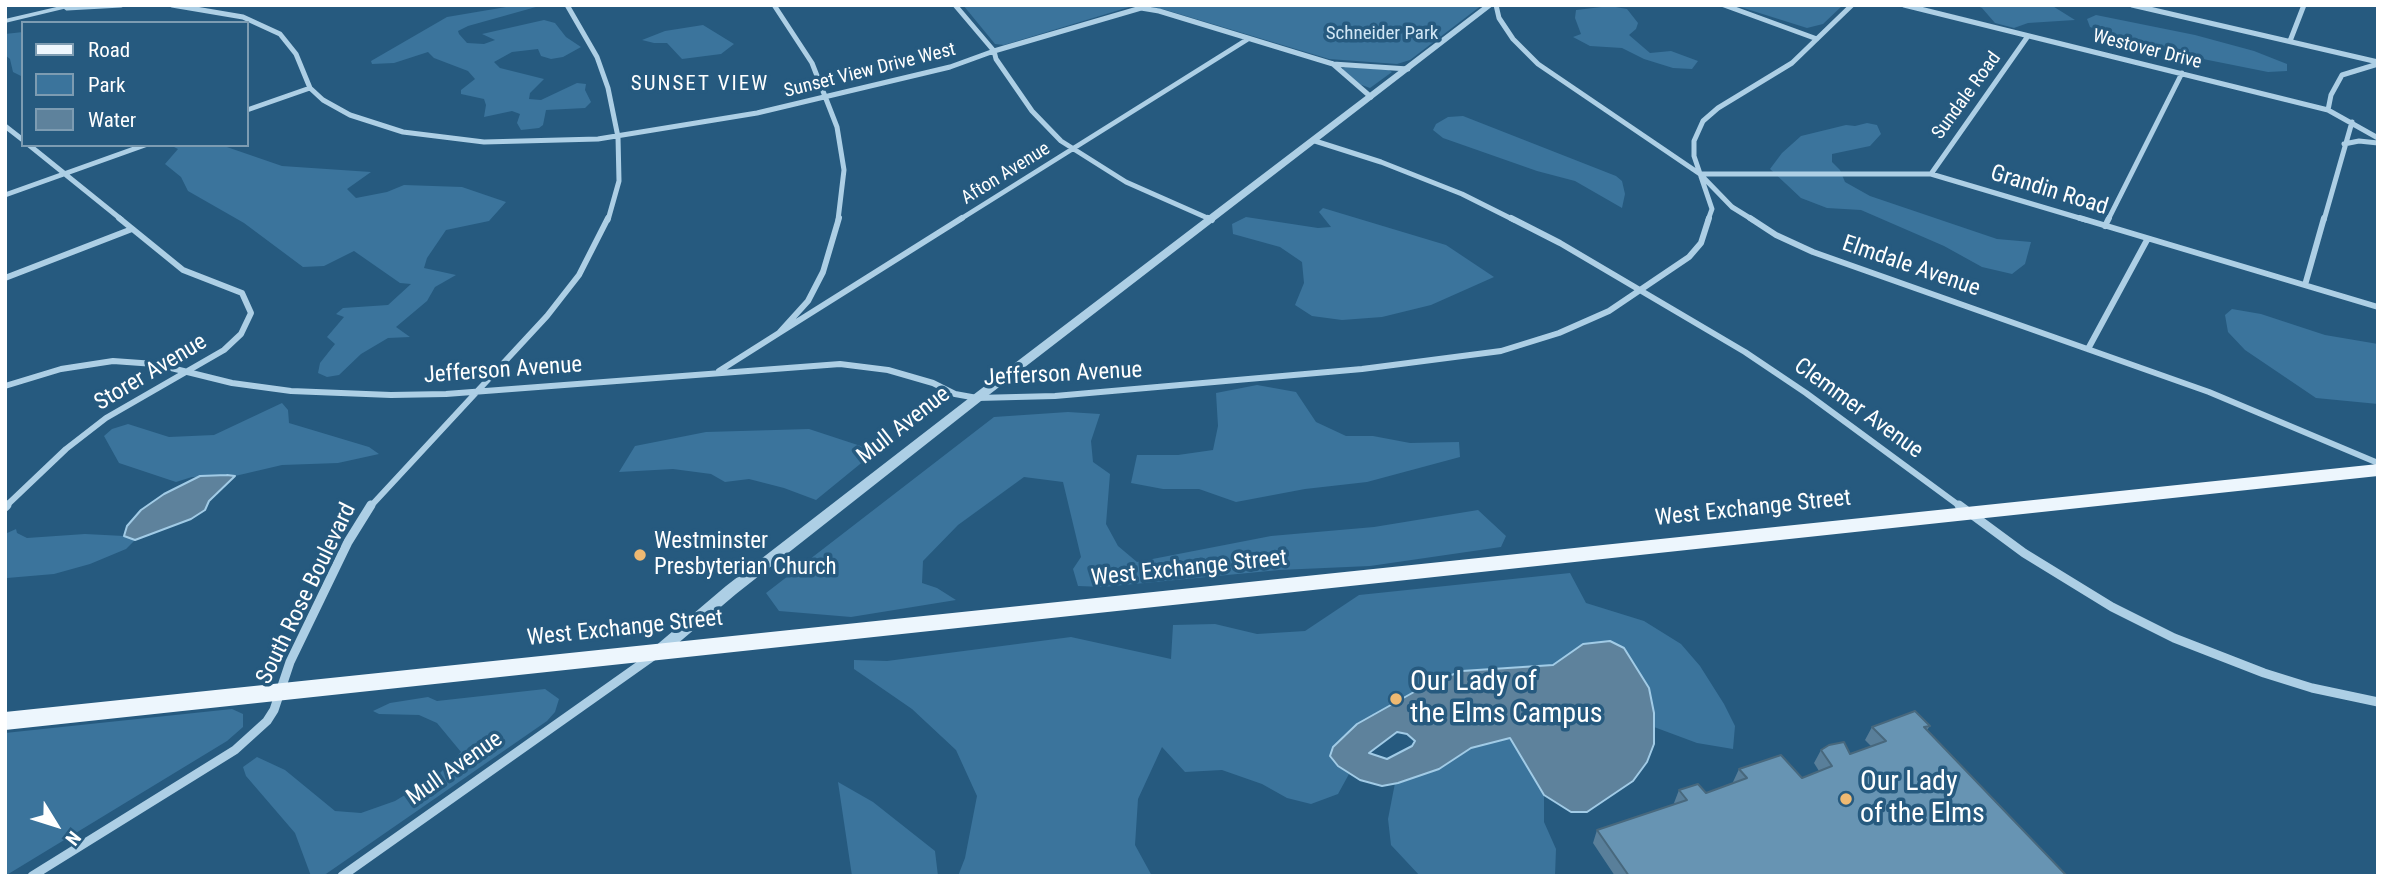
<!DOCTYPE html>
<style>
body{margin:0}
#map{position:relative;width:2383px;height:881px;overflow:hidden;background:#265a7f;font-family:"Roboto Condensed",sans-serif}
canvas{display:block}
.frame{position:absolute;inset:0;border:7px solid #fff;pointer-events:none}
.legend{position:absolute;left:21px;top:21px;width:228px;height:126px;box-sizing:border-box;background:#265a7f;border:2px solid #7d9cb2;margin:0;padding:9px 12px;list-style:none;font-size:21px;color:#fff}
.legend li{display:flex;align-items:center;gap:14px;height:35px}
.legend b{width:35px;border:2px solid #7d9cb2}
.north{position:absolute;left:21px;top:790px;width:70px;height:70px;-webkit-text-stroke:5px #265a7f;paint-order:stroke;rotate:128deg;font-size:19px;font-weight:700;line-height:28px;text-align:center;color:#fff}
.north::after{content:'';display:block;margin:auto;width:24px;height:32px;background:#fff;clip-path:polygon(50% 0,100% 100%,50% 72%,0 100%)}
</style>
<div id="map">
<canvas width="2383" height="881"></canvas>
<div class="frame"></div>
<ul class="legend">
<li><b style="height:9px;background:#edf6fd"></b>Road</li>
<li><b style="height:19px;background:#3b749c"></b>Park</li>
<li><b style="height:19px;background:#5e829c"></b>Water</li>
</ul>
<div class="north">N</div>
</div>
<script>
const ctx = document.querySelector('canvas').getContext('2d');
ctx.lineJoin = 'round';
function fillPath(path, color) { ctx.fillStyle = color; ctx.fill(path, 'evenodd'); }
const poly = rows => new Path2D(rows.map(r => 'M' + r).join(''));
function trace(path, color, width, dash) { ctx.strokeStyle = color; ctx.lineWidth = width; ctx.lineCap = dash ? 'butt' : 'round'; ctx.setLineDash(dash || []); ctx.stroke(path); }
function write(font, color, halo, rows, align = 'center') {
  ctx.font = font + ' "Roboto Condensed",sans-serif'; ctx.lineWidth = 7; ctx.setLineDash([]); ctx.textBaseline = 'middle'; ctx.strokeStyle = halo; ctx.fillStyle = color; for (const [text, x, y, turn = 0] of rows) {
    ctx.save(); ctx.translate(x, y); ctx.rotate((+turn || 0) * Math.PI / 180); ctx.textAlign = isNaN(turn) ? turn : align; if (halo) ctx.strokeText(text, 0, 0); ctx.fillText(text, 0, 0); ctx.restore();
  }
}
fillPath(poly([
 [518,5,543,5,468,26,458,31,459,34,467,43,484,44,495,40,482,34,544,20,555,23,566,37,581,47,563,57,551,59,541,56,538,49,512,52,494,62,500,68,544,79,530,93,529,99,541,100,577,83,586,84,585,90,591,102,585,108,546,110,543,125,539,128,521,130,517,123,520,114,512,111,484,117,486,105,484,99,461,94,461,90,475,79,468,71,434,58,428,52,394,63,372,64,371,61,447,17],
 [963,5,1136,5,1004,45,995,44],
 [1140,5,1482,5,1410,60,1397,64,1329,59,1166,10],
 [1734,5,1843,5,1823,24,1807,28],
 [1975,5,2051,5,2075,20,2028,23,2014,28,1995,23,1982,8],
 [1610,6,1627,9,1638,23,1636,29,1629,35,1650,53,1671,51,1698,61,1692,69,1673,68,1644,59,1622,48,1590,46,1573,37,1581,34,1575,18,1576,10],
 [2096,15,2195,35,2254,51,2287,64,2287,71,2268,72,2178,54,2125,40,2090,27,2087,19],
 [703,25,734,44,721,54,682,59,667,43,654,43,642,40,665,31],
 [23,32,23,77,13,72,10,59,5,55,5,34],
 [1345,67,1389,70,1392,72,1370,88,1359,84,1342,69],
 [1463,116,1616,176,1622,181,1625,194,1622,208,1575,181,1537,171,1443,138,1433,130,1436,124,1448,117],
 [1867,123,1877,125,1881,134,1870,146,1832,154,1832,162,1840,170,1845,182,1870,196,1997,239,2031,242,2025,264,2012,274,1982,267,1944,246,1861,210,1827,208,1801,198,1770,169,1782,153,1801,136,1846,125,1855,126],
 [170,145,221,145,282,166,371,172,347,189,356,198,387,192,404,185,462,187,506,202,489,221,446,230,427,258,424,268,456,275,435,287,427,301,396,327,410,337,388,338,361,354,339,375,327,377,318,373,320,363,335,344,327,337,344,317,336,314,343,308,388,305,411,284,400,283,354,251,324,266,303,267,244,223,188,191,181,177,165,164,178,149],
 [1323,208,1446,245,1494,277,1431,305,1382,317,1342,320,1312,316,1295,305,1304,283,1302,262,1280,247,1233,234,1232,224,1246,217,1318,228,1331,227,1319,212],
 [2232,309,2261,314,2325,335,2378,344,2378,404,2316,398,2245,350,2228,332,2225,315],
 [1257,385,1296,392,1316,422,1346,436,1373,436,1410,443,1459,442,1460,457,1367,482,1305,489,1236,502,1199,489,1163,489,1131,483,1137,455,1178,455,1213,450,1218,426,1216,393],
 [282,403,288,410,289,423,369,447,379,454,338,463,282,465,235,476,192,477,176,482,119,463,104,436,112,429,128,424,169,437,214,435],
 [1068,412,1100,414,1091,441,1093,462,1110,474,1106,524,1118,546,1137,562,1271,536,1374,527,1478,510,1506,536,1501,547,1370,566,1279,570,1103,587,1078,586,1073,569,1081,557,1063,482,1024,477,958,525,923,561,922,583,937,588,956,600,851,617,779,611,766,593,994,417],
 [809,429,876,451,816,500,784,488,749,479,725,482,711,474,673,469,619,472,635,446,706,432],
 [16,529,17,533,27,538,85,534,124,536,135,540,126,549,90,564,54,574,7,578,5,534],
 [1570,573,1586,603,1644,621,1681,644,1700,666,1724,704,1735,726,1733,749,1697,743,1654,727,1654,713,1583,644,1553,665,1497,668,1338,766,1349,774,1338,794,1311,804,1287,798,1262,784,1222,770,1185,772,1162,747,1138,799,1135,845,1152,876,958,876,965,858,977,796,956,750,912,709,854,669,854,660,887,661,1071,637,1171,659,1173,625,1215,624,1257,634,1305,631,1359,595],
 [545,689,559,699,555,712,547,721,323,876,311,876,295,833,246,776,243,767,257,757,285,770,335,811,361,813,395,801,438,775,461,752,437,723,419,715,379,714,373,711,390,703,428,697,437,701],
 [232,709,243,714,243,727,227,741,5,876,5,733],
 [1505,737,1514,741,1544,795,1544,822,1556,849,1555,876,1420,876,1391,845,1388,819,1395,783,1439,769,1471,748],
 [838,782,873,802,935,851,938,876,852,876]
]), '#3b749c');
const water = poly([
 [227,475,235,476,209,501,205,510,191,519,135,540,124,536,127,526,141,510,164,494,200,476,227,475],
 [1610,641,1624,648,1649,688,1654,713,1654,744,1647,762,1633,781,1587,812,1571,812,1544,795,1510,738,1471,748,1439,769,1398,783,1382,786,1360,780,1338,766,1330,756,1333,747,1357,724,1430,683,1462,671,1553,665,1583,644,1610,641],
 [1397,732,1407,734,1415,741,1412,746,1387,759,1369,753,1397,732]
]);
fillPath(water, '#5e829c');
trace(water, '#a1cbe6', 2);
trace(poly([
 [63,5,67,8,121,5],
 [172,5,243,17,280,34,296,54,310,88,323,100,350,115,403,132,484,142,598,139,757,113,950,67,994,51,1141,8,1159,11,1333,64,1408,69],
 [567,5,597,57,608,88,618,137,619,181,608,220],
 [774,5,812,63,837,127,844,170,838,220],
 [955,5,994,51,996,59,1032,111,1061,141,1126,182,1212,220],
 [1496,5,1499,18,1513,39,1538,64,1700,174,1732,207,1753,220],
 [1724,5,1817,39],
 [1904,5,2328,110,2378,138],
 [2132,5,2378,62],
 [2290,41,2304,5],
 [1333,64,1371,97],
 [247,110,310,88],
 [2328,110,2331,95,2342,75,2378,64],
 [5,126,23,140],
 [1315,141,1381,162,1462,194,1514,220],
 [2344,144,2359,141,2378,143],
 [29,145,122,220],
 [1700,174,1931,174,2086,220],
 [1931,174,2028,36],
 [5,195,145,145],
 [959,220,1248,39],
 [1708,220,1712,209,1694,156,1694,141,1703,121,1718,108,1792,63,1852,5],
 [2108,220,2182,73],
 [2324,220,2352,122]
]), '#adcfe5', 5);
trace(poly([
 [1208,218,1212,220],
 [1511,218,1560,243,1745,352,1806,393,1961,507],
 [1750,218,1776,235,1813,252,2209,392,2378,463],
 [2080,218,2378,307],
 [2105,226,2109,218],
 [5,278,132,229],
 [2305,285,2324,218],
 [779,333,962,218],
 [2088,349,2147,240],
 [719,371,779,333,808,301,823,272,839,218],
 [5,386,61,369,113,361,155,364,232,383,291,391,391,395,446,394,840,364,888,370,933,383,955,394,977,398,1055,396,1362,369,1501,351,1559,333,1609,311,1689,257,1701,243,1709,218],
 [5,507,66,449,106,418,224,350,241,334,251,313,242,293,183,270,119,218],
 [370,507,547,316,579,275,608,218]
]), '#adcfe5', 6);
trace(poly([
 [1959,505,2024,553,2112,607,2174,638,2264,673,2312,688,2378,702],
 [5,507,7,505],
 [32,876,235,750,267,721,274,710,290,662,348,542,371,505],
 [342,876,653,656]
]), '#adcfe5', 9);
fillPath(poly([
 [65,5,80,5,5,23,5,19,65,5],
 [1485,5,1494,5,981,401,736,594,663,656,658,658,653,656,651,652,653,648,726,586,973,395,1485,5]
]), '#adcfe5');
fillPath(poly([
 [2378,464,2378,476,5,730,5,712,2378,464]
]), '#edf6fd');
fillPath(poly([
 [1930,726,1927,730,2067,876,1615,876,1593,843,1597,830,1675,804,1674,803,1679,790,1706,793,1734,783,1733,782,1739,769,1802,778,1819,771,1814,763,1821,750,1850,754,1871,746,1865,740,1872,727]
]), '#597f9a');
const building = poly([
 [1915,711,1930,726,1924,727,2067,876,1629,876,1597,830,1687,800,1679,790,1698,784,1706,793,1747,778,1739,769,1781,755,1802,778,1832,766,1821,750,1829,745,1844,742,1850,754,1886,741,1872,727,1915,711]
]);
fillPath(building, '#6794b3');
trace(building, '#48687d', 2);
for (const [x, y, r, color] of [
 [640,555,7,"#eeb972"],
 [1396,699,7,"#eeb972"],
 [1846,799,7,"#eeb972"]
]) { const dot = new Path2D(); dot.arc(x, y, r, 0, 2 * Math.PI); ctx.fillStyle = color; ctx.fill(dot); trace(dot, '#265a7f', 2.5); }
write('19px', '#d0e6f5', '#265a7f', [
 ["Schneider Park",1382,34]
]);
write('19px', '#fff', '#265a7f', [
 ["Westover Drive",2147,50,14],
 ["Sunset View Drive West",870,71,-14],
 ["Sundale Road",1967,96,-54],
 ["Afton Avenue",1006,174,-32]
]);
ctx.letterSpacing = '2px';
write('21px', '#fff', '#265a7f', [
 ["SUNSET VIEW",700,85]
]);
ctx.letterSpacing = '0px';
write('23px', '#fff', '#265a7f', [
 ["Grandin Road",2049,191,17],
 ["Elmdale Avenue",1911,267,19],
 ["Jefferson Avenue",503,371,-4],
 ["Storer Avenue",151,373,-31],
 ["Jefferson Avenue",1063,375,-3],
 ["Clemmer Avenue",1858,409,36],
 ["Mull Avenue",904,426,-38],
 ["West Exchange Street",1753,509,-6],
 ["West Exchange Street",1189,569,-6],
 ["South Rose Boulevard",307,594,-64],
 ["West Exchange Street",625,629,-6],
 ["Mull Avenue",455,769,-35]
]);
write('23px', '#fff', '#265a7f', [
 ["Westminster",654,542],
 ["Presbyterian Church",654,568]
], 'left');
write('28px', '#fff', '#265a7f', [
 ["Our Lady of",1410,683],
 ["the Elms Campus",1410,715],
 ["Our Lady",1860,783],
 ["of the Elms",1860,815]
], 'left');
</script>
